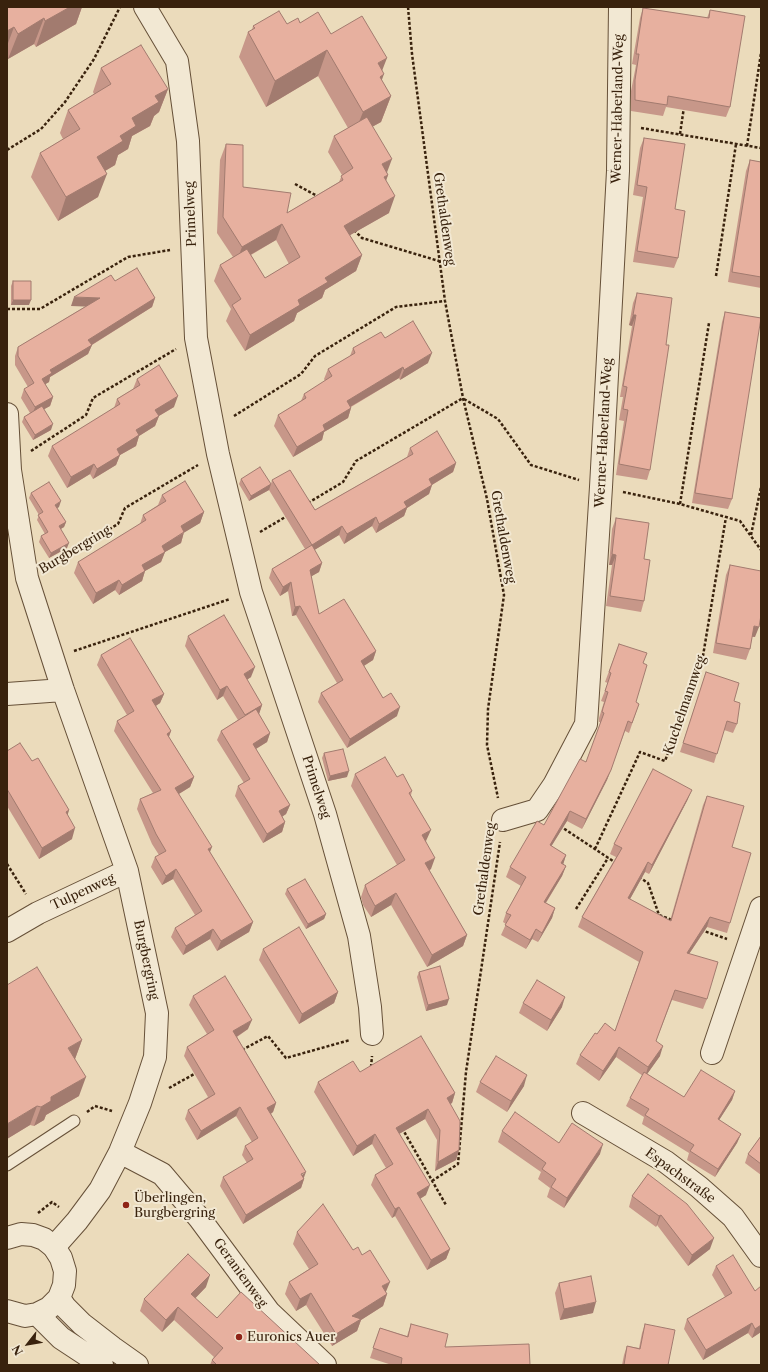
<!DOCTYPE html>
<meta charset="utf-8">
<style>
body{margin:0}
#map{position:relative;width:768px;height:1372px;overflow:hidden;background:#ebdbbb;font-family:"Libre Caslon Text",serif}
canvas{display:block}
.frame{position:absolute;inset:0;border:8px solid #39220d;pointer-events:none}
.north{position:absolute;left:8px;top:1324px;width:40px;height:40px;-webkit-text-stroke:3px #f2e8d3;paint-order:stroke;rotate:239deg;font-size:11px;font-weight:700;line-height:16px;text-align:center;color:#39220d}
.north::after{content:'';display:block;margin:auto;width:14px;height:18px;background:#39220d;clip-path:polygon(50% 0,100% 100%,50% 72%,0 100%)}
</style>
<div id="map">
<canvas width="768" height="1372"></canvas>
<div class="frame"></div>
<div class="north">N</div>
</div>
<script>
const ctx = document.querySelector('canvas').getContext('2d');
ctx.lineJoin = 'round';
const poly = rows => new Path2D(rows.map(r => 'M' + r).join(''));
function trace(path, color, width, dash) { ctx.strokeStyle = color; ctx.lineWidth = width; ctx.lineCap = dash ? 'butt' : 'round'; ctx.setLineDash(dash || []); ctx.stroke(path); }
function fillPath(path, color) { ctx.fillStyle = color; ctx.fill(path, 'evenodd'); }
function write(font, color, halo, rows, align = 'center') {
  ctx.font = font + ' "Libre Caslon Text",serif'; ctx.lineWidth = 4; ctx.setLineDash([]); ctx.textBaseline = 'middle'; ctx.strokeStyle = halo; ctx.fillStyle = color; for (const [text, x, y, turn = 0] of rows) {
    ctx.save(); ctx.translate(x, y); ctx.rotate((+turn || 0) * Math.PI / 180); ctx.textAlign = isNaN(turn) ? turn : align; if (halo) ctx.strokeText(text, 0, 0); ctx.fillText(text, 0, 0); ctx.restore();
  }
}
const service = poly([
 [7,1165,74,1121]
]);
const minor = poly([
 [145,7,177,61,188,141,196,338,218,454,251,592,325,814,359,936,370,1007,372,1034],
 [7,414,10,470,27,578,63,690,127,871,157,1013,155,1057,140,1103,120,1152,100,1190,77,1221,54,1247],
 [7,694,63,690],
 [503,820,537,810,554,785,586,724,601,487,618,171,620,7],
 [7,931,38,913,127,871],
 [712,1053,761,908],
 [583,1113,666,1162,699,1187,733,1217,761,1256],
 [120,1152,162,1174,200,1219,269,1312,325,1365]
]);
const tertiary = poly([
 [7,1238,21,1234,33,1235,44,1239,54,1247,61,1258,65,1271,64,1285,59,1298,49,1308,37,1314,25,1316,7,1311],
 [59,1298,65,1307,82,1324,113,1348,137,1365],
 [37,1314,61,1338,102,1365]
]);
trace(service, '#665038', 13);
trace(minor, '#665038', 24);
trace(tertiary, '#665038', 24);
trace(poly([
 [408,7,412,54,445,301,463,398,487,499,504,595,488,709,487,745,498,798],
 [641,128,761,148],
 [680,134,684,107],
 [747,146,761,53],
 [7,150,41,129,65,102,94,59,120,7],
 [295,184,319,197],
 [354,230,362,238,439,261],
 [716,276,736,144],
 [7,309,40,309,128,257,170,250],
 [464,399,498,419,531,465,579,480],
 [234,416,301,374,315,356,396,307,445,301],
 [31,451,86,415,93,398,176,349],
 [623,492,680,504,740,521,761,550],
 [308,503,343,482,356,461,463,398],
 [680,504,709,323],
 [260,532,287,516],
 [751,535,761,487],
 [49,565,118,524,125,508,198,465],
 [74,651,230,599],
 [560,826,616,863],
 [595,849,640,752,665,761,702,662,726,517],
 [7,864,26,894],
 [639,877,648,883,659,915,672,920],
 [576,909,608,858],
 [701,930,727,939],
 [242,1050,268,1036,286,1058,350,1040],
 [371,1067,372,1056],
 [169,1088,196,1073],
 [87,1112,95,1106,112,1111],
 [402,1128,446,1205],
 [432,1181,458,1164,466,1072,500,842],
 [38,1213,52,1202,59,1207]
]), '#39220d', 2.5, [3, 2]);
trace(service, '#f2e8d3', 11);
trace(minor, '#f2e8d3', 22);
trace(tertiary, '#f2e8d3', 22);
fillPath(poly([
 [7,7,82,7,76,24,36,47,34,44,8,59,7,57],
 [643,8,707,18,710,10,730,107,726,117,666,107,663,116,631,111,631,91,636,65,632,64,640,18],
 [300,23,331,34,382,70,382,81,391,96,381,122,372,127,388,175,386,181,389,213,350,235,362,255,356,271,325,290,322,298,297,313,294,321,245,351,226,321,231,309,214,281,220,265,233,257,217,233,220,160,226,144,243,187,287,213,339,182,342,175,328,152,334,136,348,128,318,76,266,107,239,57,248,32,252,30,253,26,287,24],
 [276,240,289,264,265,278,251,255],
 [101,68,168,89,159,112,154,116,150,126,132,136,128,149,118,155,115,165,105,171,98,197,58,221,31,177,40,153,63,139,60,133,68,110,94,94,93,92],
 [644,138,675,209,678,258,674,268,633,262,643,197,633,195,640,148],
 [750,160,761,162,761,288,728,282,746,171],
 [13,281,29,305,11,305,11,286],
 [115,281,155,298,152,307,92,345,88,354,50,377,49,382,45,384,53,397,50,406,44,409,51,430,33,440,22,422,24,417,30,413,21,398,24,389,28,387,15,365,15,356,18,347,86,306,71,306],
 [637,293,650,470,647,480,616,475,624,421,619,420,623,397,620,397,632,326,629,325,633,303],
 [725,312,732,499,728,509,692,503,722,322],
 [385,338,428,363,400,380,399,378,351,407,351,408,348,418,324,432,322,440,293,457,274,426,278,415,301,401,304,394,325,381,324,379,328,369,350,356,353,348],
 [137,379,174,407,159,416,155,426,139,436,136,446,120,455,116,465,93,479,90,474,67,488,48,456,52,446,114,408,117,399,133,389],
 [410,448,456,463,453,472,432,485,429,494,407,508,404,516,376,533,372,526,344,544,339,535,314,550,322,563,319,572,311,576,319,614,376,651,373,660,364,666,383,698,397,716,347,748,318,702,321,693,337,683,296,615,292,616,288,591,280,596,269,578,272,569,305,549,269,490,249,501,239,484,241,479,271,484,272,480,315,510,407,457],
 [31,493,59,507,57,508,66,522,64,527,61,529,67,548,49,558,39,542,41,536,45,534,37,520,39,515,29,498],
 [162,495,204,512,200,523,184,532,181,543,165,552,161,562,145,571,142,581,119,595,115,590,93,604,74,573,78,562,140,524,143,515,158,505],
 [616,518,644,559,644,601,641,612,606,606,612,565,609,565,612,529],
 [730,565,755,637,752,637,750,649,746,660,713,653,726,575],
 [188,636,251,677,247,680,262,705,259,714,270,733,267,742,256,749,290,805,286,814,282,817,285,822,282,832,263,843,235,796,238,786,244,783,217,740,221,731,238,720,223,696,217,700,185,646],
 [619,644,643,663,636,702,639,704,629,733,625,731,607,780,582,829,567,821,551,846,566,855,563,864,566,866,562,876,546,903,555,908,552,918,538,942,532,939,526,949,501,935,506,924,503,922,506,913,521,886,506,877,510,867,544,825,586,762,601,722,599,722,599,718,604,702,601,701,608,683,605,682],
 [101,655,164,694,160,703,156,706,171,731,169,737,194,777,190,787,179,794,210,852,253,922,249,932,217,951,210,939,183,955,171,937,175,928,195,915,173,879,162,885,151,867,155,857,159,855,152,844,137,809,140,799,153,793,114,731,117,721,127,715,97,665],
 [706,672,734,701,737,724,733,733,724,730,714,763,680,752],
 [7,751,32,761,69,810,67,815,72,839,39,859,7,806],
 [324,753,347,777,328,781,322,758],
 [355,774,397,777,412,791,411,795,426,841,431,869,429,870,467,935,463,946,427,967,391,905,371,917,363,905,361,897,365,885,397,865,351,786],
 [707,796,732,847,730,923,727,933,707,927,689,954,707,999,703,1009,672,1000,656,1041,660,1056,647,1074,684,1097,735,1091,732,1100,719,1120,741,1134,737,1143,715,1177,687,1160,689,1153,642,1124,644,1117,626,1106,630,1098,643,1076,616,1057,599,1081,576,1064,580,1055,597,1034,615,1031,639,962,578,927,582,917,616,857,610,854,614,844,688,799,649,874,645,872,630,899,670,921,703,805],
 [287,889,326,914,324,919,306,929,285,894],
 [263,949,338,992,334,1003,299,1024,259,960],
 [419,972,447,1005,426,1011,417,977],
 [193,996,248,1029,237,1037,276,1103,273,1112,271,1114,304,1179,301,1188,243,1224,220,1186,223,1177,247,1163,242,1155,245,1146,252,1142,236,1116,197,1140,185,1119,188,1110,208,1097,184,1056,187,1047,207,1034,189,1005],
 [523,1003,562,1007,547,1031,519,1013],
 [82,1040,75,1059,79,1096,46,1115,44,1120,34,1126,30,1125,7,1139],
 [360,1072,455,1093,452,1103,450,1104,459,1150,456,1160,435,1171,437,1140,425,1119,399,1134,426,1195,420,1199,450,1249,446,1259,427,1270,395,1216,392,1218,371,1185,375,1175,386,1168,372,1144,353,1156,314,1092,318,1082],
 [480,1082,524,1086,507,1112,476,1092],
 [502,1131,559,1143,600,1154,564,1208,547,1197,550,1188,538,1179,541,1172,498,1142],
 [761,1136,761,1175,745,1163,748,1154],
 [648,1174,710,1249,688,1266,657,1225,656,1227,629,1207,632,1196],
 [297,1232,353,1250,387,1294,383,1306,361,1320,357,1331,332,1346,306,1305,296,1311,285,1294,289,1282,309,1269,293,1244],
 [716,1266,755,1291,761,1332,752,1338,748,1333,703,1360,684,1329,687,1319,725,1297,712,1275],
 [559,1283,593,1313,560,1320,555,1293],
 [206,1287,195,1298,217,1318,320,1365,210,1365,212,1360,214,1357,174,1320,162,1332,140,1311,144,1299],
 [411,1324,445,1347,530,1365,392,1365,370,1358,380,1328,407,1336],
 [645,1324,668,1365,622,1365,624,1355,627,1346,639,1348,642,1333]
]), '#c79789');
fillPath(poly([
 [70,7,82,7,76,24,36,47,45,21],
 [44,18,34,44,8,59,18,34],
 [14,27,7,46,7,31],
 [327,50,318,76,266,107,275,81],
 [387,58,380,76,384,74,375,99,378,63],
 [168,89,159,112,154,116,150,126,132,136,128,149,118,155,115,165,88,181,97,157,120,136,132,118,155,96],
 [391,96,381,122,353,137,363,112],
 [392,159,386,175,382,164],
 [107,174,98,197,58,221,66,197],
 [388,175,382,191,384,177],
 [395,196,389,213,338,242,344,226],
 [282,224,276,240,236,263,242,247],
 [362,255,356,271,325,290,322,298,297,313,294,321,245,351,250,335,298,300,325,278],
 [74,297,100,298,97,307,71,306],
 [155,298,152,307,85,349,88,340],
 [13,300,31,300,29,305,11,305],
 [633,315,636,315,632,326,629,325],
 [92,345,88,354,50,377,49,382,39,388,42,379,50,370],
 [432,353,428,363,400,380,404,370],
 [403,367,399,378,343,411,347,401],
 [178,396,174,407,152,420,155,410],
 [53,397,50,406,32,416,35,407],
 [351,408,348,418,324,432,322,440,293,457,297,447,323,425],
 [159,416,155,426,139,436,136,446,120,455,116,465,93,479,97,469,136,430],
 [53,424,51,430,33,440,35,435],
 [456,463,453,472,425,489,429,479],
 [94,464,90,474,67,488,71,477],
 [271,484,269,490,249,501,251,496],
 [432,485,429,494,407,508,404,516,376,533,379,524,404,502],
 [61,501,59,507,54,510,55,505],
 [204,512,200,523,177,537,181,526],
 [376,517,372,526,344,544,347,534],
 [66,522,64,527,57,531,59,526],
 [342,526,339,535,308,554,312,545],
 [184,532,181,543,165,552,161,562,145,571,142,581,119,595,122,585,162,546],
 [69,543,67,548,49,558,51,553],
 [612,554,616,555,612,565,609,565],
 [322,563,319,572,307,579,310,570],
 [119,580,115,590,93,604,96,593],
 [291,582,288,591,280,596,283,587],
 [300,606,296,615,292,616,295,607],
 [754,626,759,627,755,637,750,636],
 [376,651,373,660,357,670,361,661],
 [255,667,251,677,240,684,244,674],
 [227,686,223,696,217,700,220,690],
 [164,694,160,703,149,710,152,700],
 [262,705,259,714,245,715],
 [400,707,397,716,347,748,350,739],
 [171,731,167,741,167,734],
 [270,733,267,742,249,753,253,744],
 [611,770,607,780,582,829,586,819],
 [349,771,347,777,328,781,330,776],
 [194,777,190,787,172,798,175,788],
 [692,790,688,799,649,874,652,865],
 [290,805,286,814,275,821,279,811],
 [69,810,66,821,66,812],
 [570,811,567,821,546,855,550,845],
 [285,822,282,832,263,843,267,834],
 [75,828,72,839,39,859,42,848],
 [431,830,426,841,418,846,422,835],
 [212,847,208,857,208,849],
 [566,855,563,865,561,863],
 [435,858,431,869,421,875,425,863],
 [648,862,645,872,625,908,628,898],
 [566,866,562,876,540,912,544,902],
 [176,869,173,879,162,885,166,876],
 [396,893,391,905,371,917,375,906],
 [555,908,552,918,538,942,542,933],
 [326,914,324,919,306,929,308,924],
 [710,917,707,927,683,963,687,953],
 [253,922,249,932,217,951,221,941],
 [213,929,210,939,183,955,186,946],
 [536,929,532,939,526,949,530,940],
 [467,935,463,946,427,967,432,955],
 [338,992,334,1003,299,1024,302,1014],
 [565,997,562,1007,547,1031,551,1020],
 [449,999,447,1005,426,1011,428,1005],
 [252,1020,248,1029,230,1041,233,1031],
 [82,1040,75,1059,68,1048],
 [663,1046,660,1056,645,1077,648,1067],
 [619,1047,616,1057,599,1081,603,1071],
 [527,1075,524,1086,507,1112,511,1101],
 [86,1077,79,1096,46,1115,44,1120,34,1126,41,1107,51,1097],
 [735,1091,732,1100,714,1128,718,1119],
 [455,1093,452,1103,443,1108,447,1098],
 [276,1103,273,1112,264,1118,267,1108],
 [37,1106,30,1125,7,1139,7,1124],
 [240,1107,236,1116,197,1140,201,1131],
 [428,1109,425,1119,392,1138,396,1128],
 [375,1134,372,1144,353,1156,357,1146],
 [741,1134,737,1143,715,1177,718,1169],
 [603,1144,600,1154,564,1208,567,1198],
 [459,1150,456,1160,435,1171,438,1162],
 [306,1172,303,1180,304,1179,301,1188,243,1224,246,1215],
 [430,1185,426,1195,413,1203,417,1193],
 [399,1207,395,1216,392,1218,395,1209],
 [661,1215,657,1225,656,1227,659,1216],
 [714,1238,710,1249,688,1266,692,1255],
 [450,1249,446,1259,427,1270,431,1260],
 [210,1275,206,1287,187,1307,191,1294],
 [390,1282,385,1294,382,1286],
 [311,1293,306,1305,296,1311,300,1299],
 [387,1294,383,1306,361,1320,357,1331,332,1346,336,1334,352,1316],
 [596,1302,593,1313,560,1320,564,1309],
 [178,1307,174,1320,162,1332,166,1320],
 [752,1323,748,1333,703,1360,706,1350],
 [761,1325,761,1332,752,1338,755,1329]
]), '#a27b6f');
const building = poly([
 [7,7,70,7,45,21,44,18,18,34,14,27,7,31,7,7],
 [643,8,709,18,710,10,745,16,730,107,668,96,667,105,635,100,635,80,639,54,636,54,643,8],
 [279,11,287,24,298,18,300,23,318,12,331,34,362,16,387,58,378,63,384,74,380,77,391,96,363,112,327,50,275,81,248,32,255,28,253,26,279,11],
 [141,45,168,89,155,96,159,102,132,118,136,126,120,136,123,141,97,157,107,174,66,197,40,153,80,129,68,110,111,84,101,68,141,45],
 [367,117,392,159,382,164,388,175,384,177,395,196,344,226,362,255,325,278,328,282,298,300,300,305,250,335,232,305,241,299,220,265,247,249,265,278,300,257,282,224,242,247,223,217,226,144,243,145,243,187,291,193,287,213,343,180,341,176,353,168,334,136,367,117],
 [644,138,685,144,675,209,685,211,678,258,637,251,647,187,637,185,644,138],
 [750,160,761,162,761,277,732,272,750,160],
 [137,268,155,298,88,340,92,345,50,370,52,373,42,379,53,397,35,407,24,389,34,383,18,356,18,347,100,298,74,297,111,275,115,281,137,268],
 [13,281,31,281,31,300,13,300,13,281],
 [637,293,672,298,666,345,669,345,650,470,619,464,628,410,623,409,627,387,623,386,636,315,633,315,637,293],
 [725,312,761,318,732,499,695,493,725,312],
 [413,321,432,353,404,370,403,367,347,401,351,408,323,425,325,430,297,447,278,415,306,398,304,394,332,376,328,369,355,353,353,348,381,332,385,338,413,321],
 [159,365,178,396,155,410,159,416,136,430,139,435,117,449,120,455,97,469,94,464,71,477,52,446,120,404,117,399,140,385,137,379,159,365],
 [42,406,53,424,35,435,24,417,42,406],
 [437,431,456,463,429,479,432,485,404,502,407,507,379,524,376,517,347,534,342,526,312,545,272,480,290,470,315,510,413,454,410,448,437,431],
 [260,467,271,484,251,496,241,479,260,467],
 [185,481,204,512,181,526,184,532,162,546,165,552,142,565,145,571,122,585,119,580,96,593,78,562,146,520,143,515,166,501,162,495,185,481],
 [49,482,61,501,55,505,66,522,59,526,69,543,51,553,41,536,48,532,38,515,43,512,31,493,49,482],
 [616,518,649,523,644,559,650,560,644,601,610,596,616,555,612,554,616,518],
 [312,545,322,563,310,570,319,614,344,599,376,651,361,661,383,698,391,693,400,707,350,739,321,693,343,680,300,606,295,607,291,582,283,587,272,569,312,545],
 [730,565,761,571,761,615,759,627,754,626,750,649,716,643,730,565],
 [224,615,255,667,244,674,262,705,245,715,227,686,220,690,188,636,224,615],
 [130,638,164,694,152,700,171,731,167,734,194,777,175,788,212,847,208,849,253,922,221,941,213,929,186,946,175,928,202,911,176,869,166,876,155,857,166,851,156,834,140,799,161,790,117,721,134,711,101,655,130,638],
 [619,644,647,653,643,663,647,665,636,702,639,704,632,723,628,721,611,770,586,819,570,811,550,845,566,855,561,863,566,866,544,902,555,908,542,933,536,929,530,940,505,925,511,915,506,913,526,877,510,867,537,821,544,825,580,759,586,762,604,713,602,712,603,708,608,692,605,691,611,673,609,672,619,644],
 [706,672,739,683,734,701,740,703,737,724,727,721,717,754,683,743,706,672],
 [256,709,270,733,253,744,290,805,279,811,285,822,267,834,238,786,250,779,221,731,256,709],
 [20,743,32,761,38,758,69,810,66,812,75,828,42,848,7,789,7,751,20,743],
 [343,749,349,771,330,776,324,753,343,749],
 [385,757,397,777,403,774,412,791,409,793,431,830,422,835,435,858,425,863,467,935,432,955,396,893,375,906,368,893,365,885,405,860,355,774,385,757],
 [653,769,692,790,652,865,648,862,628,898,671,921,707,796,744,806,732,847,751,853,730,923,710,917,687,953,718,962,707,999,675,990,656,1041,663,1046,648,1067,619,1047,603,1071,580,1055,595,1033,597,1034,605,1023,615,1031,643,952,582,917,622,848,614,844,653,769],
 [305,879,326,914,308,924,287,889,305,879],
 [299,927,338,992,302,1014,263,949,299,927],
 [440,966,449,999,428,1005,419,972,440,966],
 [37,967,82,1040,68,1048,86,1077,51,1097,51,1101,41,1107,37,1106,7,1124,7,985,37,967],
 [225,976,252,1020,233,1031,276,1103,267,1108,306,1172,301,1174,304,1179,246,1215,223,1177,253,1159,245,1146,258,1138,240,1107,201,1131,188,1110,215,1094,187,1047,214,1030,193,996,225,976],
 [537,980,565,997,551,1020,523,1003,537,980],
 [421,1036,455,1093,447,1098,460,1121,459,1150,438,1162,440,1130,428,1109,396,1128,430,1185,417,1193,450,1249,431,1260,399,1207,395,1209,375,1175,393,1164,375,1134,357,1146,318,1082,353,1061,360,1072,421,1036],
 [496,1056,527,1075,511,1101,480,1082,496,1056],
 [701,1070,735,1091,718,1119,741,1134,718,1169,690,1151,694,1145,645,1115,649,1109,630,1098,644,1072,684,1097,701,1070],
 [515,1112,559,1143,572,1123,603,1144,567,1198,551,1187,556,1179,542,1169,546,1163,502,1131,515,1112],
 [761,1136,761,1164,748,1154,761,1136],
 [648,1174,687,1204,714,1238,692,1255,661,1215,659,1216,632,1196,648,1174],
 [323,1204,353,1250,358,1247,362,1255,370,1250,390,1282,382,1286,387,1294,352,1316,361,1319,336,1334,311,1293,300,1299,289,1282,318,1264,297,1232,323,1204],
 [188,1254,210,1275,191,1294,217,1318,241,1292,320,1365,217,1365,212,1360,223,1348,178,1307,166,1320,144,1299,188,1254],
 [733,1255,755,1291,761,1286,761,1325,755,1329,752,1323,706,1350,687,1319,732,1293,716,1266,733,1255],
 [591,1276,596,1302,564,1309,559,1283,591,1276],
 [411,1324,448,1334,445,1347,529,1344,530,1365,401,1365,402,1358,373,1348,380,1328,408,1337,411,1324],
 [645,1324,675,1330,668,1365,624,1365,627,1346,640,1349,645,1324]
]);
fillPath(building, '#e7b09f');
trace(building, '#a27b6f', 1);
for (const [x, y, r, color] of [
 [126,1205,4,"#8f2418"],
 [239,1337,4,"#8f2418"]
]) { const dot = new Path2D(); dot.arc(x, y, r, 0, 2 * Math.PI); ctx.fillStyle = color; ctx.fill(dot); trace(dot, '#f2e8d3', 1.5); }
write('13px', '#39220d', '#f2e8d3', [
 ["Werner-Haberland-Weg",618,109,-89],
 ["Primelweg",191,214,-92],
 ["Grethaldenweg",444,219,82],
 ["Werner-Haberland-Weg",604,433,-87],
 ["Grethaldenweg",503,537,80],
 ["Burgbergring",75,550,-31],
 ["Kuchelmannweg",685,705,-71],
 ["Primelweg",316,787,72],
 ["Grethaldenweg",485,869,-82],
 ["Tulpenweg",83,892,-25],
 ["Burgbergring",146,960,78],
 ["Espachstraße",680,1176,36],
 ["Geranienweg",240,1273,54]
]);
write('13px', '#39220d', '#f2e8d3', [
 ["Überlingen,",134,1198],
 ["Burgbergring",134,1213],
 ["Euronics Auer",247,1337]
], 'left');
</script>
